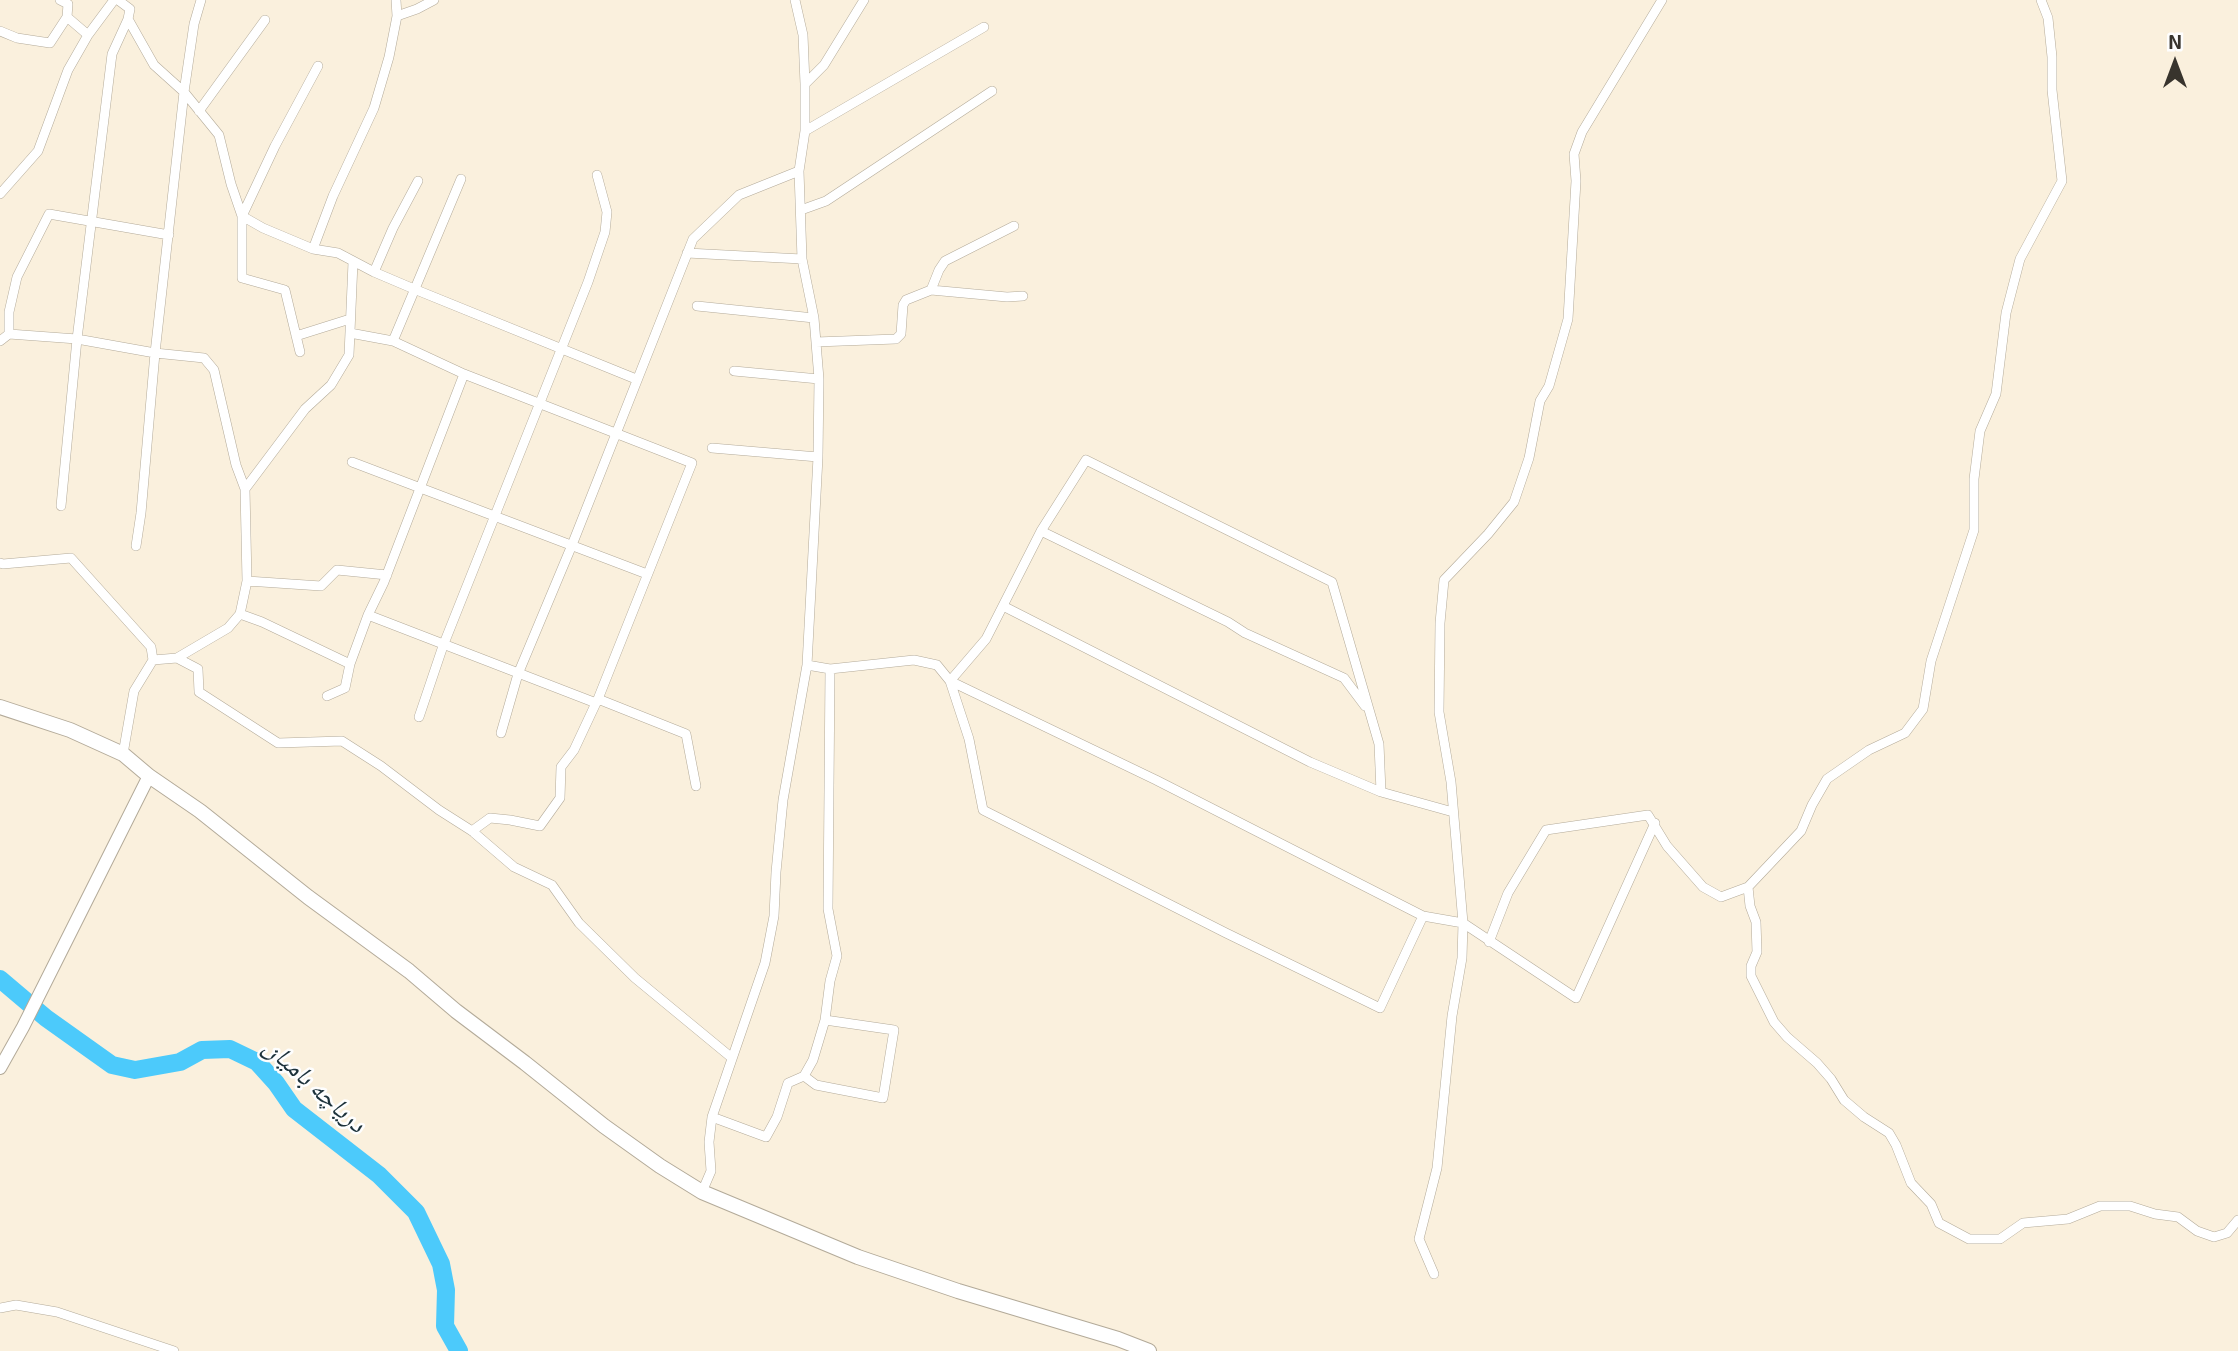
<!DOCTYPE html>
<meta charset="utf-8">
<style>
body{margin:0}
#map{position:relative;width:2238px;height:1351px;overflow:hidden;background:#faf0dd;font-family:"Exo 2",sans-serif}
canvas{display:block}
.north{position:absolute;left:2140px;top:28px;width:70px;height:70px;-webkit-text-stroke:5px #fefefe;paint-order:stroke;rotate:0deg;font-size:19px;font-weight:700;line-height:28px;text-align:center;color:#38342d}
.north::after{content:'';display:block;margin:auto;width:24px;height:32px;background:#38342d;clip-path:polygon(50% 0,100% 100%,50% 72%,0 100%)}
</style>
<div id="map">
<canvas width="2238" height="1351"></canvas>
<div class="north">N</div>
</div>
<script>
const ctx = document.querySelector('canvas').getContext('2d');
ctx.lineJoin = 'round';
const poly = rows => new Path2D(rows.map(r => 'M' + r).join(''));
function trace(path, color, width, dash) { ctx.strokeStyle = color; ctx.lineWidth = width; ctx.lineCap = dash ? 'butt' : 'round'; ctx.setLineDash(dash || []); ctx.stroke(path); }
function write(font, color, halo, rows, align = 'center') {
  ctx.font = font + ' "Exo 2","Noto Naskh Arabic",sans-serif'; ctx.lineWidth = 5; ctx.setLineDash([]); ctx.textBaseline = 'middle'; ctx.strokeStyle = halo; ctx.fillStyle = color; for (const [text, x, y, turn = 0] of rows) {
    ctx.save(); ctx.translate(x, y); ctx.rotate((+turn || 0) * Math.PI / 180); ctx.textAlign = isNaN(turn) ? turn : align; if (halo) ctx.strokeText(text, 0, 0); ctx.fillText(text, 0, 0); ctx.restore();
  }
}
trace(poly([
 [0,979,46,1018,112,1065,135,1070,180,1062,202,1050,230,1049,257,1062,276,1083,294,1109,379,1175,416,1212,441,1264,446,1290,445,1326,459,1351]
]), '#4ccafb', 18);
const minor = poly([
 [60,0,68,4,67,17,88,35],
 [118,0,130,9,128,19,154,65,184,92,219,135,231,184,242,216,242,278,285,290,300,352],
 [397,16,417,9,434,0],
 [0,31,17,38,50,43,67,17],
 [805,84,824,65,864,0],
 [199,111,265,20],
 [805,131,984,27],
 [0,194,38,151,68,70,88,35,114,0],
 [801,210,826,201,992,91],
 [242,216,263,228,313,249,338,253,374,272,414,289,636,379],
 [242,216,275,146,318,66],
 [313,249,333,196,374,108,389,57,397,16,396,0],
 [687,253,802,259],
 [374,272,393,228,418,181],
 [931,290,939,270,945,261,1014,226],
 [697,306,814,318],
 [350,333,393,341,464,374,692,463,598,699],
 [9,334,9,312,17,277,49,214,169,235],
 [296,336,350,319],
 [0,341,9,334,77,339,155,353,204,358,214,370,236,465,245,489],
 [393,341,461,179],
 [816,342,896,339,901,334,903,305,906,300,931,290,1007,297,1023,296],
 [734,371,819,379],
 [712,448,818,457],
 [352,462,647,574],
 [61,506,77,339,112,54,128,19],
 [1041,531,1228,622,1245,633,1344,678,1365,706],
 [136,546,141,513,155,353,184,92,194,24,201,0],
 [0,563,3,564,71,558,151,647,153,660],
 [247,581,321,586,337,570,387,575],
 [1003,606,1310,762,1381,792,1453,812],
 [240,614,262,622,350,664],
 [368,615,596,703,598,699,686,734,696,786],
 [177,658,198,669,199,692,278,743,342,741,381,766,439,810,472,831,514,867,552,885,579,923,635,978,732,1058],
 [807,665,830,669,914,660,937,665,950,681,969,739,983,810,1226,933,1380,1008,1423,916],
 [327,696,345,688,350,664,368,615,384,582,464,374],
 [419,717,443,646,588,282,605,232,607,212,597,175],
 [501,733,518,674,572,545,693,239,739,195,799,171],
 [123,754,134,691,153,660,177,658,228,628,240,614,247,581,245,489,305,409,331,385,349,355,353,262],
 [1381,792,1379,744,1332,582,1086,460,1041,531,986,639,950,681,1156,780,1423,916,1463,923,1576,998,1655,823],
 [472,831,490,818,510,820,540,826,560,798,561,767,574,750,596,703],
 [1748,887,1801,831,1812,805,1827,779,1869,750,1905,733,1923,709,1931,661,1974,530,1974,479,1980,431,1996,394,2006,313,2020,259,2062,181,2052,90,2052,57,2048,18,2041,0],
 [1489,942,1508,893,1546,830,1648,815,1667,846,1703,887,1721,897,1748,887,1750,906,1756,922,1757,952,1751,966,1751,976,1774,1022,1787,1037,1817,1063,1831,1079,1844,1100,1864,1117,1889,1133,1896,1145,1911,1183,1931,1204,1939,1223,1969,1239,2000,1239,2023,1223,2068,1219,2100,1206,2130,1206,2155,1214,2178,1217,2197,1231,2214,1237,2227,1233,2238,1220],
 [804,1076,816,1085,883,1098,894,1030,825,1020],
 [712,1117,766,1137,777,1117,788,1083,804,1076,813,1060,825,1020,830,981,837,956,828,909,830,669],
 [702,1192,711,1171,709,1142,712,1117,765,963,774,916,776,872,783,800,807,665,818,457,819,379,814,318,802,259,799,171,805,131,805,84,803,35,795,0],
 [1434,1274,1419,1239,1437,1168,1452,1016,1462,958,1463,923,1451,782,1439,712,1440,623,1444,580,1488,534,1514,502,1529,458,1540,401,1549,386,1568,319,1576,181,1574,154,1582,132,1662,0],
 [0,1308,16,1305,57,1312,174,1351]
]);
const secondary = poly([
 [0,1068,23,1027,149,776]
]);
const primary = poly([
 [0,707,70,730,123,754,149,776,200,811,308,897,409,971,456,1011,525,1063,604,1126,660,1166,702,1192,858,1257,958,1291,1118,1339,1149,1351]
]);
trace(minor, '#b3aa99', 10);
trace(secondary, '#b3aa99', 14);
trace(primary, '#b3aa99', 16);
trace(minor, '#fff', 9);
trace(secondary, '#fff', 12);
trace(primary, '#fff', 14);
write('italic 26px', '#1d323b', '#fefefe', [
 ["دریاچه بامیان",315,1085,42]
]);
</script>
